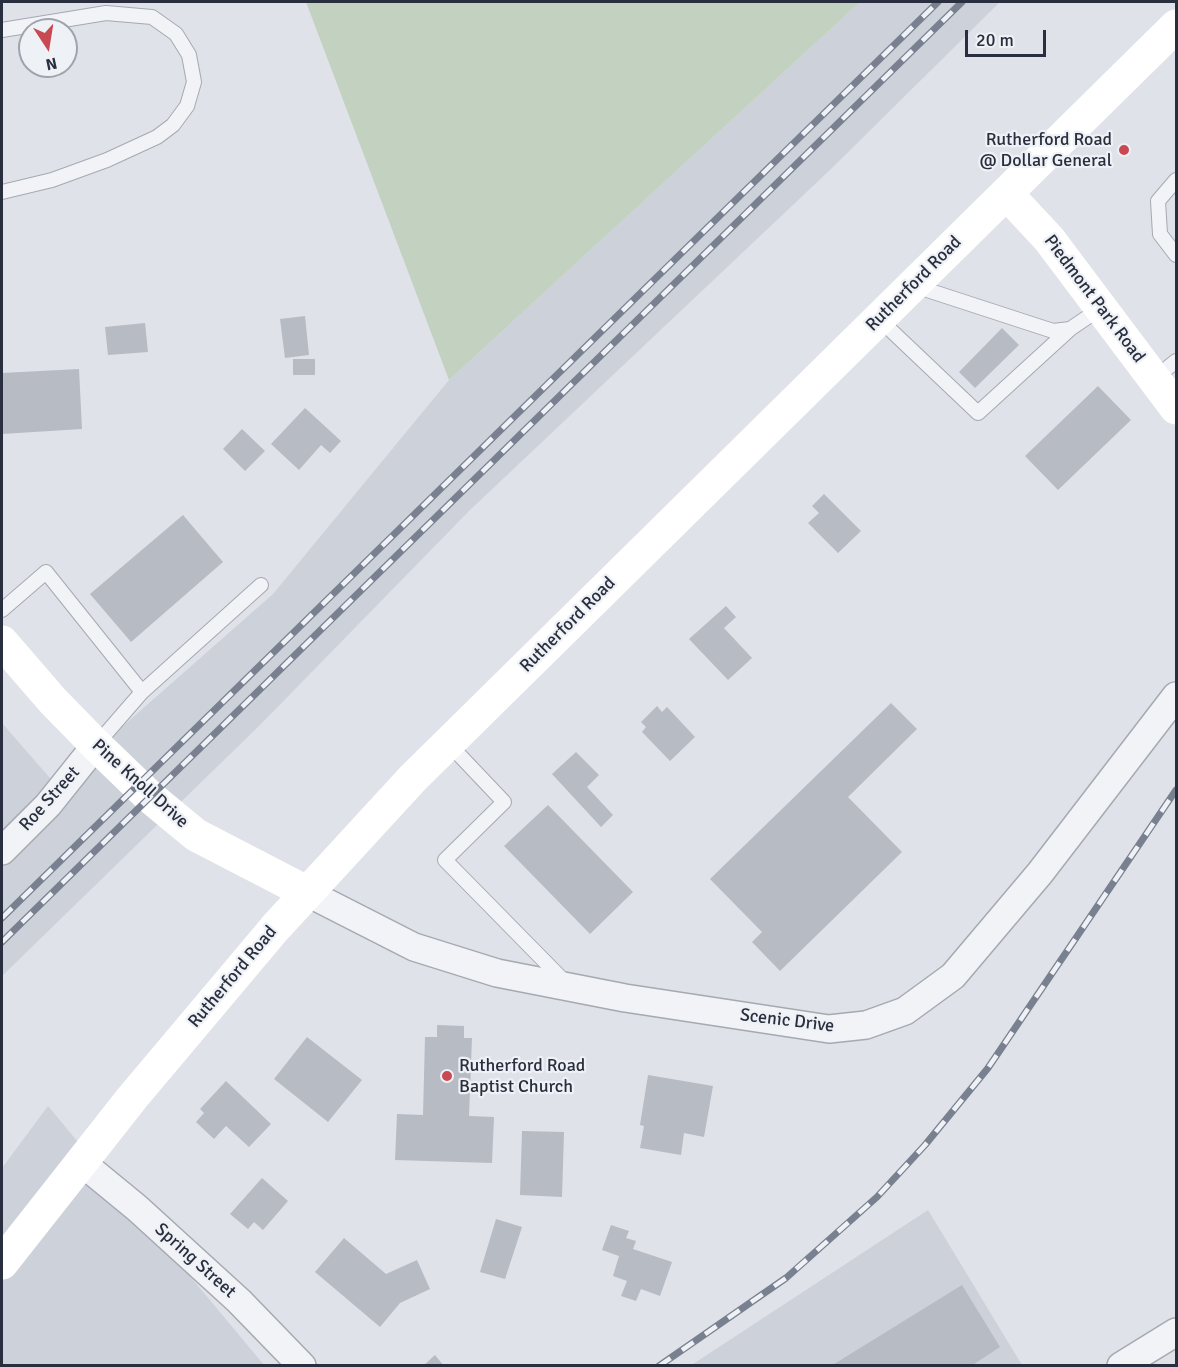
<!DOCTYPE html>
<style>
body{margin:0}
#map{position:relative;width:1178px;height:1367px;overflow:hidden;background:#dfe2e8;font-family:Signika,sans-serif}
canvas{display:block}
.frame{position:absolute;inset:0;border:3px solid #292f3e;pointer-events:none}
.north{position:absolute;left:18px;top:18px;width:60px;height:60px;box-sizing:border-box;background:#eef1f5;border:2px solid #9fa3ac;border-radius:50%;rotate:168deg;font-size:16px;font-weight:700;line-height:24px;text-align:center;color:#292f3e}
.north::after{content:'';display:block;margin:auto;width:21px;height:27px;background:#c84952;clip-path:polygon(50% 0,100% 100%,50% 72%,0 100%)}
.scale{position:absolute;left:965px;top:30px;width:81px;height:27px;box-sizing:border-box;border:3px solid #292f3e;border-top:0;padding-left:8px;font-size:18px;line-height:21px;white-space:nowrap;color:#292f3e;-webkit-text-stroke:4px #eef1f5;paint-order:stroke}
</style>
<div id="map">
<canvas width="1178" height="1367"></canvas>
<div class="frame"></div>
<div class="north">N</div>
<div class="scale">20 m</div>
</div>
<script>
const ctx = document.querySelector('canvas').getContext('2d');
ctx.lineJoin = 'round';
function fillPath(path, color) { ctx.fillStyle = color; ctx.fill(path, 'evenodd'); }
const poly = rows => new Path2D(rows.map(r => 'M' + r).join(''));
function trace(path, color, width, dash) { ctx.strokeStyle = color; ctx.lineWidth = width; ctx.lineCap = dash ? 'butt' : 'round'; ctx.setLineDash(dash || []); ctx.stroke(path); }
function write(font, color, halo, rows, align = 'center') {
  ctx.font = font + ' Signika,sans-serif'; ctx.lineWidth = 4.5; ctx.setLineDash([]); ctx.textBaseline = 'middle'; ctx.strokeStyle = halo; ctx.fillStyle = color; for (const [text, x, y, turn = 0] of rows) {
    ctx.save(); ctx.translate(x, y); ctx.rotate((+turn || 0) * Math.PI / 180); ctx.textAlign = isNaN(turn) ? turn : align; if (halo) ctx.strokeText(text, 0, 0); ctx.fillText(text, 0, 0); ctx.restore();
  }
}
fillPath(poly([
 [860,2,1000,2,831,169,469,511,261,724,2,976,2,723,56,785,273,594,449,380],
 [48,1106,264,1365,2,1365,2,1168],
 [928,1210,1022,1365,690,1366]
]), '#cdd1d9');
fillPath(poly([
 [306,2,860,2,449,380]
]), '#c3d1c1');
fillPath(poly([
 [305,316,309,355,285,358,280,319],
 [145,323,148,352,108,355,105,327],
 [1002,328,1019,345,975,388,959,372],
 [293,359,315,359,315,375,293,375],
 [79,369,82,429,2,434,2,373],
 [1098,386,1131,420,1058,490,1025,456],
 [305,408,341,441,330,453,321,445,299,470,271,444],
 [242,429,265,451,245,471,223,449],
 [824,494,861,531,838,553,808,523,819,513,812,506],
 [183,515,223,562,131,642,90,594],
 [726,606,736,617,724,628,752,658,728,680,689,639],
 [891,703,917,729,848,797,902,852,780,971,752,942,762,932,710,879],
 [657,706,662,712,667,707,695,737,670,761,642,732,646,727,641,722],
 [576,752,599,775,587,787,613,815,601,827,552,774],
 [548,805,633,892,590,934,504,846],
 [437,1025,464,1026,464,1038,472,1038,469,1116,494,1117,492,1163,395,1160,397,1114,423,1115,425,1037,437,1037],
 [307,1037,362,1080,328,1122,274,1079],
 [648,1075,713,1086,704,1137,684,1133,681,1155,640,1148,644,1126,640,1125],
 [226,1081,271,1124,249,1147,226,1126,214,1139,196,1122,204,1113,200,1109],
 [522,1131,564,1132,562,1197,520,1195],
 [262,1178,288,1201,263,1230,254,1222,248,1229,230,1214],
 [496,1219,522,1227,505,1279,480,1272],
 [611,1225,629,1231,626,1238,636,1241,633,1249,672,1262,660,1296,641,1289,636,1301,621,1296,627,1281,613,1276,619,1256,602,1250],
 [344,1238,386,1274,417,1260,430,1289,400,1303,380,1327,315,1272],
 [962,1285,1000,1347,971,1366,831,1366],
 [435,1355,444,1366,423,1366]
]), '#b7bbc4');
const lane = poly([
 [2,30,106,13,152,17,176,34,189,55,194,82,187,106,173,125,157,137,107,160,52,180,2,192],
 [1176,180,1158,201,1160,234,1176,255],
 [915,286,1053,331,1070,329,1101,308],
 [879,319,978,413,1070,329],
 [1154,379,1176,361],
 [2,610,46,572,142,692,96,745],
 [142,692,261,585],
 [448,743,504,802,445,860,565,982]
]);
const street = poly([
 [2,851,48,805,96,745],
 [306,892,414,947,497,973,625,998,829,1029,866,1025,905,1011,953,976,1040,873,1176,696],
 [81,1162,137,1208,239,1301,302,1366],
 [1121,1366,1176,1332]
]);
trace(lane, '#a5a9b2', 16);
trace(street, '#a5a9b2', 30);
trace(lane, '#f2f3f6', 14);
trace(street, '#f2f3f6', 27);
trace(poly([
 [1007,194,1049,239,1176,408],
 [2,642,53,701,96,745,150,797,196,835,306,892],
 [2,1263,132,1098,275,928,413,778,1176,26]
]), '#fff', 33);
const rail = poly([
 [2,918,938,2],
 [2,942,962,2],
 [659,1366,786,1278,877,1197,925,1145,988,1068,1176,790]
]);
trace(rail, '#798090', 7);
trace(rail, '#eef1f5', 4.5, [14]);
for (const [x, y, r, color] of [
 [1124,150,6,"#c84952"],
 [447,1076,6,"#c84952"]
]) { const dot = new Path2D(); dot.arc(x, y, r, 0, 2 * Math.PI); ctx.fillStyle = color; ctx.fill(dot); trace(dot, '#eef1f5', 2); }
write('18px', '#292f3e', '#eef1f5', [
 ["Rutherford Road",1112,140],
 ["@ Dollar General",1112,161],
 ["Rutherford Road",459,1066,"left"],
 ["Baptist Church",459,1087,"left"]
], 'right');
write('18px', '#292f3e', '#eef1f5', [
 ["Rutherford Road",914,284,-45],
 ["Piedmont Park Road",1094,299,53],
 ["Rutherford Road",568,625,-45],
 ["Pine Knoll Drive",140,784,42],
 ["Roe Street",50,799,-48],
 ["Rutherford Road",233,977,-50],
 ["Scenic Drive",787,1021,7],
 ["Spring Street",195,1261,42]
]);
</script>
